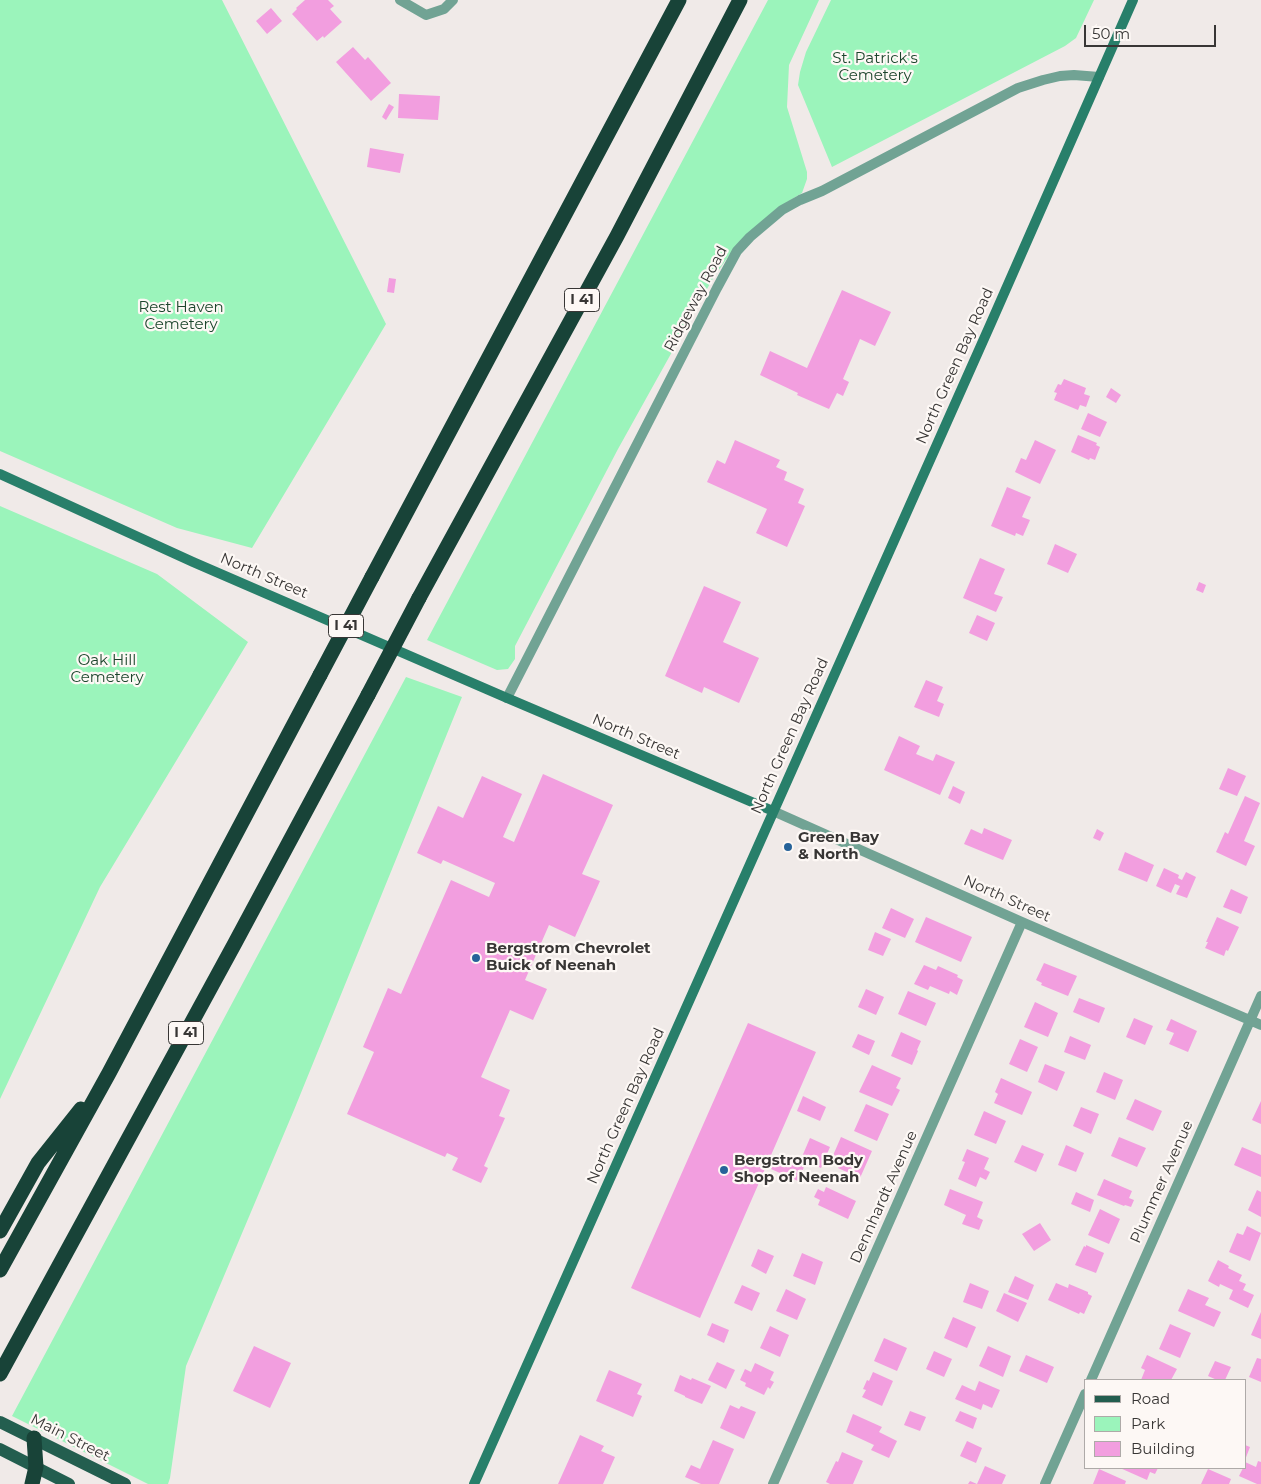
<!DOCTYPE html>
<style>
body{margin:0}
#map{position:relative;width:1261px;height:1484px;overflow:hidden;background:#f0eae8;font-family:Montserrat,sans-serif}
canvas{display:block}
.legend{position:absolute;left:1084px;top:1379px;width:162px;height:90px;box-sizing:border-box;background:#fdf8f5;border:1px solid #aeaaa8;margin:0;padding:6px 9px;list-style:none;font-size:15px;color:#383635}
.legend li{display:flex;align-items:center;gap:10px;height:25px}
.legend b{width:25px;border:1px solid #aeaaa8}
.scale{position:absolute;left:1084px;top:25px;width:132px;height:22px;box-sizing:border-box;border:2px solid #383635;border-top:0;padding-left:6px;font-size:15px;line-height:18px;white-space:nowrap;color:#383635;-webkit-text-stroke:4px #fdf8f5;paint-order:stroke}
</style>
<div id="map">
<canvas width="1261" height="1484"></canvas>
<ul class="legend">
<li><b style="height:6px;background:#235e4f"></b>Road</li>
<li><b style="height:14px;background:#9bf4bb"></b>Park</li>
<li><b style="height:14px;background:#f29edf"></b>Building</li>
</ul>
<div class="scale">50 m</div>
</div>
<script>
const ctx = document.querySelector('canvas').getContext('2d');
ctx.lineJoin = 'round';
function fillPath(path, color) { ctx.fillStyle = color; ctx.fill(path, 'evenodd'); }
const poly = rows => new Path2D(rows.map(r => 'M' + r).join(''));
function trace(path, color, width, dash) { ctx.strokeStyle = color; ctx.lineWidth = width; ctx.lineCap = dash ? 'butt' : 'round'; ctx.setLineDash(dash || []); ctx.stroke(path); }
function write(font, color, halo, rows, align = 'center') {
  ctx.font = font + ' Montserrat,sans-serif'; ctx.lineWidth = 4.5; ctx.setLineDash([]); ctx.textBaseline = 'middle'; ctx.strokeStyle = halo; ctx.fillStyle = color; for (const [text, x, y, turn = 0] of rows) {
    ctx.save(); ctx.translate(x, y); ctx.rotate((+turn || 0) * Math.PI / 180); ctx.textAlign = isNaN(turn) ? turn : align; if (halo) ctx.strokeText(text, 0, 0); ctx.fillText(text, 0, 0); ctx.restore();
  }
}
fillPath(poly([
 [0,0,222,0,386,324,252,548,177,528,0,451],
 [768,0,819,0,789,65,787,107,807,172,807,179,802,193,776,209,730,254,712,280,618,449,515,646,515,659,508,669,497,670,427,640],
 [831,0,1094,0,1076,38,1065,46,832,167,798,85,800,72,806,52],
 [0,506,157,574,248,642,100,887,0,1099],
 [406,677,462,697,294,1110,186,1366,170,1478,168,1484,148,1484,12,1416]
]), '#9bf4bb');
fillPath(poly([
 [305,0,328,0,334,6,330,9,342,22,324,38,323,36,317,41,292,14,297,9,296,8],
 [271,8,282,21,267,34,256,21],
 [353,47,365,60,368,57,391,83,371,101,336,62],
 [399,94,440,96,438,120,398,118],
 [389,104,394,107,386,120,382,117],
 [370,148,404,154,400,173,367,167],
 [389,278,396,279,394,293,387,292],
 [842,290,891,312,875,346,860,339,843,379,849,382,843,396,837,393,829,409,797,395,798,393,760,375,770,351,807,368],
 [1064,379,1086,388,1084,394,1090,396,1086,407,1080,405,1078,410,1054,400,1057,393,1054,392,1058,384,1061,385],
 [1111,388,1121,395,1116,403,1106,397],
 [1088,413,1107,422,1100,437,1081,429],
 [1078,435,1097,443,1096,445,1100,447,1095,460,1090,458,1089,460,1071,452],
 [735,440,780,460,776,467,787,472,784,480,804,489,798,503,805,506,787,547,756,533,767,509,707,482,717,460,725,464],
 [1035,440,1056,450,1040,484,1015,472,1021,458,1026,460],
 [1007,487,1031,497,1022,517,1030,520,1023,536,1016,533,1015,536,991,526],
 [1055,544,1077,554,1068,573,1047,564],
 [980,558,1005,569,994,594,1003,597,996,612,963,598],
 [1199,582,1206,585,1203,593,1196,590],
 [704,586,741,602,723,642,759,658,739,703,704,687,702,693,665,676],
 [977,615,995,623,987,641,969,633],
 [926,680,943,687,937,701,944,704,939,717,914,707],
 [899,736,920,746,916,754,933,761,936,754,955,762,940,795,884,770],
 [1228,768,1246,776,1237,796,1219,789],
 [543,774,613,805,582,874,600,881,575,937,549,925,525,980,547,989,533,1020,510,1010,481,1077,510,1090,499,1116,505,1118,484,1166,488,1168,481,1183,452,1170,458,1158,447,1153,445,1157,347,1114,374,1052,363,1047,388,988,401,994,451,880,489,897,495,883,443,860,441,864,417,853,438,806,463,818,482,776,522,794,503,837,514,842],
 [953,786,965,792,960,804,948,798],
 [1245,796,1260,803,1244,841,1255,846,1246,866,1216,852,1225,832,1228,834],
 [984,828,1012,840,1003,860,964,844,971,829,982,834],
 [1097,829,1104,833,1100,841,1093,838],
 [1125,852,1154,865,1147,882,1118,870],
 [1164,868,1179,875,1178,878,1182,880,1186,872,1196,877,1187,898,1176,894,1180,886,1175,884,1171,893,1156,886],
 [1231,889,1248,897,1241,914,1223,907],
 [891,908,914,919,905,938,882,928],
 [926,917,972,937,961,962,915,942],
 [1217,917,1239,927,1228,951,1226,950,1224,956,1205,948,1208,942,1206,942],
 [875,932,891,939,883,956,868,950],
 [1044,963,1077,976,1068,996,1041,985,1042,983,1036,980],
 [924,965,936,970,938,966,958,975,957,977,963,980,957,995,950,991,949,994,930,986,928,990,914,984],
 [866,989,884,997,876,1015,858,1007],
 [908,991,936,1003,926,1026,898,1014],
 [1079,998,1105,1008,1099,1023,1073,1012],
 [1035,1002,1058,1013,1048,1037,1024,1027],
 [1134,1018,1153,1026,1145,1045,1126,1037],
 [1171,1019,1197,1031,1188,1052,1169,1044,1174,1033,1166,1030],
 [748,1023,816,1052,700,1318,631,1288],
 [901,1032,921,1041,917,1050,918,1051,912,1065,891,1056],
 [858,1034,875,1041,869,1055,852,1047],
 [1070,1036,1091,1045,1085,1060,1064,1052],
 [1020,1039,1038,1047,1027,1072,1009,1064],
 [1045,1064,1065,1072,1057,1091,1038,1082],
 [872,1065,901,1078,896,1088,900,1090,892,1106,859,1092],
 [1104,1072,1123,1080,1115,1100,1096,1092],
 [1001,1078,1032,1092,1022,1115,994,1103,998,1094,995,1092],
 [803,1096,826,1107,820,1121,797,1111],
 [1135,1099,1162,1111,1153,1131,1126,1119],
 [1261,1101,1261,1124,1252,1120],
 [866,1104,889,1114,877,1141,854,1131],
 [1081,1107,1099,1114,1091,1134,1073,1126],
 [984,1111,1006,1121,996,1144,974,1135],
 [841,1137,872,1151,860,1178,838,1168,840,1164,831,1160],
 [1119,1137,1146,1148,1137,1167,1111,1156],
 [810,1138,830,1147,821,1168,801,1159],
 [1022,1145,1044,1154,1036,1172,1014,1162],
 [1066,1145,1084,1153,1076,1172,1058,1165],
 [1242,1147,1261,1155,1261,1177,1234,1165],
 [967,1149,989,1158,984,1169,990,1172,986,1180,980,1177,976,1187,958,1179,965,1162,962,1161],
 [777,1155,804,1167,798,1181,771,1169],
 [1104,1179,1132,1191,1129,1198,1134,1200,1131,1207,1125,1205,1124,1206,1097,1195],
 [826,1187,856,1201,848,1219,818,1205,820,1200,814,1197,818,1189,824,1192],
 [950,1189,983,1202,977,1217,983,1220,979,1230,962,1224,966,1215,944,1205],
 [1257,1190,1261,1192,1261,1217,1248,1210],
 [1076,1192,1094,1200,1090,1212,1071,1204],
 [1100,1209,1120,1219,1109,1244,1088,1235],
 [1040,1223,1051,1240,1034,1251,1022,1234],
 [1247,1226,1261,1233,1250,1261,1229,1252,1237,1233,1243,1235],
 [1086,1245,1104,1253,1096,1273,1075,1265,1084,1246,1086,1247],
 [758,1249,774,1256,766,1274,751,1266],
 [802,1253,823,1262,815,1285,793,1276],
 [1218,1260,1229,1266,1228,1268,1242,1275,1239,1281,1246,1284,1243,1290,1254,1295,1248,1308,1229,1299,1233,1290,1220,1284,1219,1287,1208,1281],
 [1015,1276,1034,1285,1028,1300,1008,1292],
 [970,1283,989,1291,982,1309,963,1302],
 [1056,1283,1068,1288,1069,1284,1088,1292,1088,1294,1092,1296,1084,1314,1080,1312,1079,1314,1048,1300],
 [742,1285,760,1293,752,1311,734,1303],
 [786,1289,806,1299,797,1320,776,1311],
 [1188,1289,1209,1298,1205,1305,1221,1312,1214,1327,1178,1311],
 [1004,1293,1027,1303,1018,1322,996,1311],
 [1261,1312,1261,1339,1251,1335],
 [953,1317,976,1327,967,1348,944,1338],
 [712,1323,729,1330,724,1343,707,1335],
 [1170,1324,1191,1333,1180,1358,1159,1349],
 [770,1326,789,1335,780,1357,760,1348],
 [884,1338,907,1348,897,1371,874,1361],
 [254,1346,291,1363,270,1408,233,1391],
 [988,1346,1011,1356,1003,1377,979,1366],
 [934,1351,952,1359,944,1377,926,1369],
 [1026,1355,1054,1367,1047,1383,1019,1371],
 [1147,1355,1177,1369,1171,1380,1141,1380,1145,1370,1141,1368],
 [1257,1358,1261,1359,1261,1382,1249,1377],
 [1215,1361,1231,1367,1225,1380,1217,1380,1208,1376],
 [717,1362,735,1370,726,1389,708,1380],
 [755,1363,774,1372,770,1380,774,1382,770,1389,768,1387,764,1395,745,1386,746,1383,740,1380,745,1369,751,1372],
 [609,1370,642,1384,637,1394,642,1396,633,1417,596,1401],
 [873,1372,893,1381,882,1406,862,1397,866,1390,863,1389,867,1380,869,1381],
 [680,1375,691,1380,692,1378,711,1386,702,1404,685,1397,685,1396,674,1391],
 [979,1381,1000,1390,992,1408,983,1404,981,1410,955,1399,962,1385,975,1391],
 [730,1405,739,1409,741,1406,756,1412,744,1439,720,1428],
 [910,1411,926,1417,920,1431,904,1425],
 [960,1411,977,1418,973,1429,955,1421],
 [853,1414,882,1427,879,1432,897,1441,889,1458,871,1450,874,1445,846,1432],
 [580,1435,604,1446,601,1451,615,1457,603,1484,558,1484],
 [713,1440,734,1449,719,1484,701,1484,685,1477,691,1465,700,1469],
 [967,1441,982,1448,976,1463,960,1456],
 [1245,1445,1250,1447,1245,1460],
 [842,1452,863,1461,853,1484,830,1484,826,1482,836,1461,838,1462],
 [1258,1461,1261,1462,1261,1484,1257,1484,1239,1476,1243,1468,1245,1468,1245,1462,1256,1467],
 [985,1466,1006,1475,1002,1484,968,1484,970,1481,977,1484],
 [1120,1468,1158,1468,1155,1474,1150,1472,1147,1480],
 [1099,1469,1126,1481,1125,1484,1093,1484],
 [1208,1469,1231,1479,1229,1484,1201,1484]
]), '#f29edf');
trace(poly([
 [400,0,426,15,444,9,453,0],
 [507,698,717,288,737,251,750,237,782,210,800,200,822,191,1018,88,1043,80,1060,76,1074,75,1099,77],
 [773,811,1022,922,1261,1025],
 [1091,1380,1261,996],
 [773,1484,1022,922],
 [1045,1484,1085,1394]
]), '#71a394', 10);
trace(poly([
 [0,474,193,562,507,698,773,811],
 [474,1484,991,323,1133,0]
]), '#287f6a', 10);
trace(poly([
 [0,1422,125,1484],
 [0,1449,69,1484]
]), '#235e4f', 12);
trace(poly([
 [372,577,679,0],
 [419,598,617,236,740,0],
 [0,1231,38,1163,81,1109],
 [0,1270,109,1073,320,675],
 [0,1374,235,943,368,695],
 [32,1484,36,1467,34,1438]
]), '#184338', 15);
trace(poly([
 [320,675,372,577],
 [368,695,419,598]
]), '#184338', 15);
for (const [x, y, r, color] of [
 [788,847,5,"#266299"],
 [476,958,5,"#266299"],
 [724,1170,5,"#266299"]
]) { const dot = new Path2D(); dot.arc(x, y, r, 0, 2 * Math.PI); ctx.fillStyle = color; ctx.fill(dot); trace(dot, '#fdf8f5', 2); }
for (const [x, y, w] of [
 [582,300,35],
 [346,626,35],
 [186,1033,35]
]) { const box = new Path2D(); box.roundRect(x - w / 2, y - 11.5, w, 23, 4); ctx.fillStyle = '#fdf8f5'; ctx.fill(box); trace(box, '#383635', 1); }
write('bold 14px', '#383635', null, [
 ["I 41",582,300],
 ["I 41",346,626],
 ["I 41",186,1033]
]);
write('15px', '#1c452c', '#fdf8f5', [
 ["St. Patrick's",875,59],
 ["Cemetery",875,76],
 ["Rest Haven",181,308],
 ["Cemetery",181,325],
 ["Oak Hill",107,661],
 ["Cemetery",107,678]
]);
write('15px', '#383635', '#fdf8f5', [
 ["Ridgeway Road",696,299,-62],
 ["North Green Bay Road",955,366,-66],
 ["North Street",264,576,23],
 ["North Green Bay Road",790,736,-66],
 ["North Street",636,737,23],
 ["North Street",1007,899,24],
 ["North Green Bay Road",626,1106,-66],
 ["Plummer Avenue",1162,1182,-66],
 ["Dennhardt Avenue",884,1197,-66],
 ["Main Street",70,1438,27]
]);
write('bold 15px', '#383635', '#fdf8f5', [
 ["Green Bay",798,838],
 ["& North",798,855],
 ["Bergstrom Chevrolet",486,949],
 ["Buick of Neenah",486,966],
 ["Bergstrom Body",734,1161],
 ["Shop of Neenah",734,1178]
], 'left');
</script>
